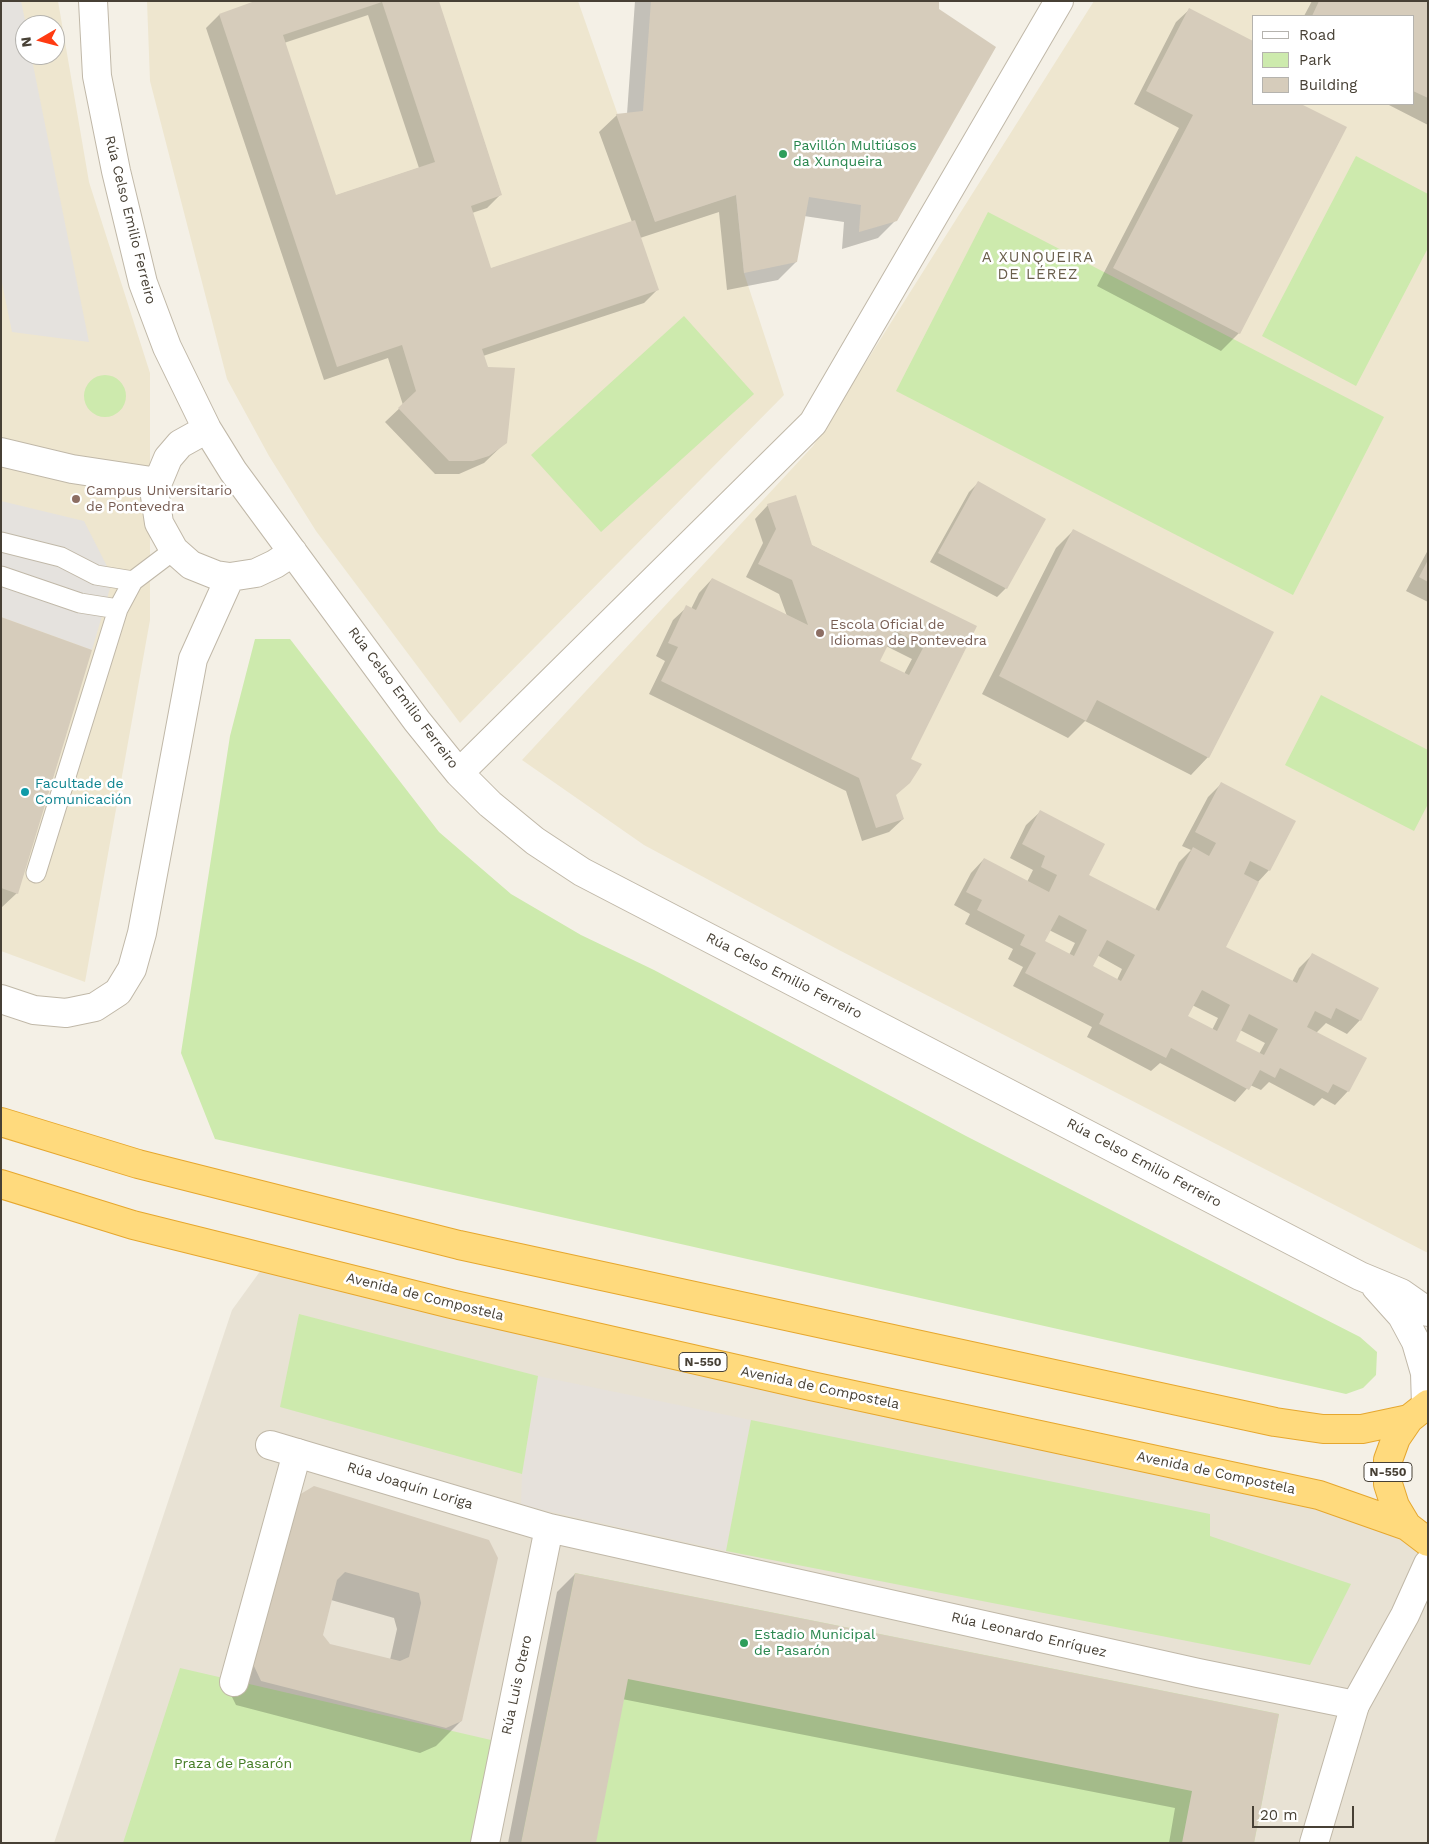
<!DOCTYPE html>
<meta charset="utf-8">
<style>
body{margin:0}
#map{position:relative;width:1429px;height:1844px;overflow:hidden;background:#f4f0e6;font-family:"Work Sans",sans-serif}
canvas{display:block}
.frame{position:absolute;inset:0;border:2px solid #474035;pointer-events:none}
.legend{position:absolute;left:1252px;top:15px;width:162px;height:90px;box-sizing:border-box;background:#fff;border:1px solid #b5b3ae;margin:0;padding:6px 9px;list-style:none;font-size:15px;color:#474035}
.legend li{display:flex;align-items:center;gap:10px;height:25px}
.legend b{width:25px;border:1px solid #b5b3ae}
.north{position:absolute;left:15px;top:15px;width:50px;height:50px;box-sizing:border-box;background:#fff;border:1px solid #b5b3ae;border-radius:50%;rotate:262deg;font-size:14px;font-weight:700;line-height:20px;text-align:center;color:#474035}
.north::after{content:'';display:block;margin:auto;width:18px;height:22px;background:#ff3b12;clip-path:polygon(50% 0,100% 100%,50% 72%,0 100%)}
.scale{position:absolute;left:1252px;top:1806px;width:102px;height:22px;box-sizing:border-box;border:2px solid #474035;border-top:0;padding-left:6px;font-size:15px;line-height:18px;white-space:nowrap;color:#474035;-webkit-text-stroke:4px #fff;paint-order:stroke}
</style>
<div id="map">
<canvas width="1429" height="1844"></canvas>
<div class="frame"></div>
<ul class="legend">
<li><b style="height:6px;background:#fff"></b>Road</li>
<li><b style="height:14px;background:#cdeaad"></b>Park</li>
<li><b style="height:14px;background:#d6ccbb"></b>Building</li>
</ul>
<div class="north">N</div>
<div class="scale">20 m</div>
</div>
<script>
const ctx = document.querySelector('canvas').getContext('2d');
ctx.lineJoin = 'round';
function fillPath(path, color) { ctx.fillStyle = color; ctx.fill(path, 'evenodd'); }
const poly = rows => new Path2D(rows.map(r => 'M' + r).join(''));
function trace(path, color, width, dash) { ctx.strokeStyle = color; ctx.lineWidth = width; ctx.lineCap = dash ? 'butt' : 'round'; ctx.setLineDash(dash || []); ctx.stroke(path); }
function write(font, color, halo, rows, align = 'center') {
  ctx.font = font + ' "Work Sans",sans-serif'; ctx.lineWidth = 5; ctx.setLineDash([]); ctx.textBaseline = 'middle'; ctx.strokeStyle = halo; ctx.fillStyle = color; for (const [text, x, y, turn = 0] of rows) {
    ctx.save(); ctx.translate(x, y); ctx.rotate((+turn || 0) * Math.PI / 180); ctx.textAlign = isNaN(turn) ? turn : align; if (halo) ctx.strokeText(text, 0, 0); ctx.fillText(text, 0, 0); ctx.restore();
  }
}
fillPath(poly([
 [269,1259,1428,1536,1428,1843,54,1843,232,1310]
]), '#e8e2d4');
fillPath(poly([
 [538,1376,751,1420,726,1551,521,1505,522,1474]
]), '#e6e1db');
fillPath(poly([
 [1,1,58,1,89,182,150,373,150,620,85,982,1,951],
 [25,25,55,25,55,55,25,55],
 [147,1,578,1,655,221,736,195,744,273,784,395,460,723,316,531,269,456,227,379,150,81],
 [1094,1,1428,1,1428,1253,837,949,644,845,522,760,813,446],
 [1253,16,1413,16,1413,104,1253,104]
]), '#eee6cf');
fillPath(poly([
 [1356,156,1428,194,1428,248,1356,386,1262,336],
 [988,212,1384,417,1293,595,896,391],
 [684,316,754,394,601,532,531,455],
 '84 396a21 21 0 1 1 42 0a21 21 0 1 1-42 0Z',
 [255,639,290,639,439,832,511,894,581,935,654,970,966,1136,1360,1337,1377,1352,1376,1375,1363,1388,1346,1394,215,1139,181,1053,230,736],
 [1321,695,1428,750,1428,804,1414,831,1285,765],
 [299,1314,538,1376,522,1474,280,1407],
 [751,1420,1210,1514,1210,1536,1351,1584,1310,1665,726,1551],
 [575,1573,1279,1714,1254,1843,521,1843],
 [180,1668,504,1743,485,1843,123,1843]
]), '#cdeaad');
fillPath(poly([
 [1,1,21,1,26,25,25,55,31,55,89,342,12,332,1,278],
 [1,501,84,521,113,578,92,650,1,617]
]), '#e5e2de');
fillPath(poly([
 [259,1,438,1,501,194,487,208,472,213,490,269,632,222,599,132,617,115,627,114,635,1,938,1,896,220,878,238,842,249,844,222,804,216,796,262,778,280,727,290,719,212,640,238,657,290,644,303,483,356,506,442,484,463,459,474,435,474,385,422,403,405,388,358,324,380,206,28,219,15],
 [368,15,419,168,335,196,284,43],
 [1312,1,1428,1,1428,125,1387,104,1413,104,1413,16,1304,16],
 [1190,9,1253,104,1299,104,1345,128,1239,333,1221,351,1097,286,1179,128,1134,104,1176,22],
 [978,483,1006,588,997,597,930,562,969,492],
 [768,505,811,545,975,627,909,760,895,796,903,819,889,832,862,841,846,791,649,694,665,661,656,656,673,620,687,607,691,609,699,593,712,579,787,616,779,594,746,577,763,543,755,519],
 [886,646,912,659,904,674,878,661],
 [1074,530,1208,757,1191,775,1085,721,1068,738,982,694,1056,548],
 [1428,550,1428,602,1406,591],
 [1,618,17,893,1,908],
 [1222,783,1269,870,1258,882,1224,947,1292,982,1299,968,1313,954,1360,1020,1347,1034,1326,1023,1316,1033,1348,1091,1335,1105,1322,1098,1314,1106,1269,1082,1261,1090,1250,1085,1235,1102,1160,1063,1151,1071,1087,1037,1092,1027,1013,986,1023,967,1008,959,1013,949,965,924,970,914,954,905,971,873,984,859,1027,882,1033,870,1010,858,1026,825,1040,812,1087,876,1155,910,1179,862,1191,850,1182,846,1208,797],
 [1049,930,1075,943,1069,955,1043,941],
 [1097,955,1122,969,1117,980,1092,967],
 [1192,1005,1218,1018,1212,1030,1186,1016],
 [1240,1030,1265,1043,1259,1054,1234,1041],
 [274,1522,488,1541,461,1721,436,1746,420,1753,236,1705,228,1689],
 [331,1600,394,1618,397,1629,390,1660,329,1645,322,1635],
 [575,1574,1278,1715,1252,1843,1169,1843,1175,1808,622,1699,594,1843,508,1843,557,1592]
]), '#0003');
fillPath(poly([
 [255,1,439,1,502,195,471,206,491,268,635,220,659,290,482,349,488,367,515,368,507,443,489,456,473,461,449,461,398,408,416,391,402,345,337,367,219,14],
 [382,2,435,162,336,195,283,35],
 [651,1,939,1,939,9,996,47,897,221,859,232,861,205,809,197,797,262,744,273,736,195,655,222,616,114,643,111],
 [1319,1,1428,1,1428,98,1413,91,1413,16,1312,16],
 [1189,8,1253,41,1253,104,1301,104,1347,127,1240,334,1113,268,1193,115,1146,91],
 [978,481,1046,519,1007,589,938,553],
 [796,495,812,545,977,626,911,759,922,764,919,769,910,783,896,795,904,819,876,828,859,778,661,681,678,647,668,643,686,605,696,610,712,578,808,625,792,580,758,564,776,529,767,504],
 [895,631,924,646,909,675,880,661],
 [1073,529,1274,632,1209,758,1097,700,1086,721,999,676],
 [1428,560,1428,582,1419,577],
 [1,617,92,650,18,894,1,888],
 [1221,782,1296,821,1270,871,1250,861,1244,874,1259,882,1226,947,1297,983,1312,953,1379,988,1361,1021,1336,1008,1331,1019,1315,1011,1307,1027,1367,1058,1349,1092,1333,1084,1328,1093,1280,1068,1275,1078,1260,1070,1249,1090,1171,1048,1166,1058,1099,1024,1104,1014,1025,973,1036,953,1020,945,1025,935,977,910,982,900,966,892,984,858,1049,892,1057,875,1041,867,1045,856,1022,844,1040,810,1105,844,1089,875,1159,911,1193,847,1209,856,1216,843,1195,832],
 [1059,915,1087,930,1074,956,1045,941],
 [1107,940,1135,955,1121,981,1093,966],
 [1202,990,1230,1005,1217,1031,1188,1016],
 [1249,1014,1278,1029,1264,1055,1236,1041],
 [314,1486,489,1540,498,1558,462,1721,446,1728,261,1681,253,1664,299,1495],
 [345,1572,419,1593,421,1603,409,1657,400,1661,330,1644,323,1635,337,1580],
 [575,1573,1279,1714,1254,1843,1182,1843,1192,1791,628,1679,596,1843,521,1843]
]), '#d6ccbb');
const service = poly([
 [1,542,61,557,96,575,133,581],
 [1,576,80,603,118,609],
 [36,873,118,609,133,581,174,550]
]);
const pedestrian = poly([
 [234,1682,297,1453],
 [1314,1843,1355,1705]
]);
const minor = poly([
 [93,1,97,76,116,171,143,283,167,347,207,429,233,471,417,721,459,773,490,804,535,841,582,872,1360,1276,1401,1293,1428,1312],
 [207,429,180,444,168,458,158,482,155,496,159,523,174,550,191,565,216,575,230,577,256,573,275,564,293,552],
 [1,452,72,469,158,482],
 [459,773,813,423,1059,1],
 [1,999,34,1010,66,1013,95,1007,118,992,132,969,142,933,193,659,230,577],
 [1376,1287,1402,1316,1416,1342,1425,1373,1426,1405],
 [270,1445,549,1528,1198,1673,1355,1705,1405,1615,1428,1564],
 [485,1843,549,1528]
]);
const trunk = poly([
 [1,1122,138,1164,459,1245,1275,1422,1323,1429,1362,1429,1409,1419],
 [1,1184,133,1225,451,1304,811,1386,1319,1495,1407,1526],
 [1428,1404,1409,1419,1396,1438,1388,1460,1388,1484,1395,1506,1407,1526,1428,1542]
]);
trace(service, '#c0b8a8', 21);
trace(pedestrian, '#c0b8a8', 30);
trace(minor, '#c0b8a8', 30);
trace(trunk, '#e6a72e', 30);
trace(service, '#fff', 19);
trace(pedestrian, '#fff', 28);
trace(minor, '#fff', 28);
trace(trunk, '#ffda7d', 28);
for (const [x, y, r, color] of [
 [783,154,5,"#2e9e5b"],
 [76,499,5,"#8d6e63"],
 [820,633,5,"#8d6e63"],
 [25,792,5,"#0f9aa8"],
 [744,1643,5,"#2e9e5b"]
]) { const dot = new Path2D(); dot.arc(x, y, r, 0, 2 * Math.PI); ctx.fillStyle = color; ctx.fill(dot); trace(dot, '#fff', 2); }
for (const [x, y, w] of [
 [703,1362,48],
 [1388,1472,48]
]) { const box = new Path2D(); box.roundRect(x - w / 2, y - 9.5, w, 19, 4); ctx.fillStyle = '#fff'; ctx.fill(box); trace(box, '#474035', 1); }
write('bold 12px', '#474035', null, [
 ["N-550",703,1362],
 ["N-550",1388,1472]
]);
write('14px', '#27864d', '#fff', [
 ["Pavillón Multiúsos",793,146],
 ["da Xunqueira",793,162],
 ["Estadio Municipal",754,1635],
 ["de Pasarón",754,1651]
], 'left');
write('14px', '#474035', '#fff', [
 ["Rúa Celso Emilio Ferreiro",130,220,76],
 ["Rúa Celso Emilio Ferreiro",403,698,53],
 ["Rúa Celso Emilio Ferreiro",784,976,27],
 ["Rúa Celso Emilio Ferreiro",1144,1163,28],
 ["Avenida de Compostela",425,1297,14],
 ["Avenida de Compostela",820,1388,12],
 ["Avenida de Compostela",1216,1473,12],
 ["Rúa Joaquín Loriga",410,1486,17],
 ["Rúa Leonardo Enríquez",1029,1635,13],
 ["Rúa Luis Otero",517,1685,-78]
]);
write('14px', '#785e54', '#fff', [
 ["Campus Universitario",86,491],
 ["de Pontevedra",86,507],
 ["Escola Oficial de",830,625],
 ["Idiomas de Pontevedra",830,641]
], 'left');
write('14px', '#0d838f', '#fff', [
 ["Facultade de",35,784],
 ["Comunicación",35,800]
], 'left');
write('14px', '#447c25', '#fff', [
 ["Praza de Pasarón",233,1764]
]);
ctx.letterSpacing = '1px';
write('15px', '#6a5f4c', '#fff', [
 ["A XUNQUEIRA",1038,258],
 ["DE LÉREZ",1038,275]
]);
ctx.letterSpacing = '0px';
</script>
